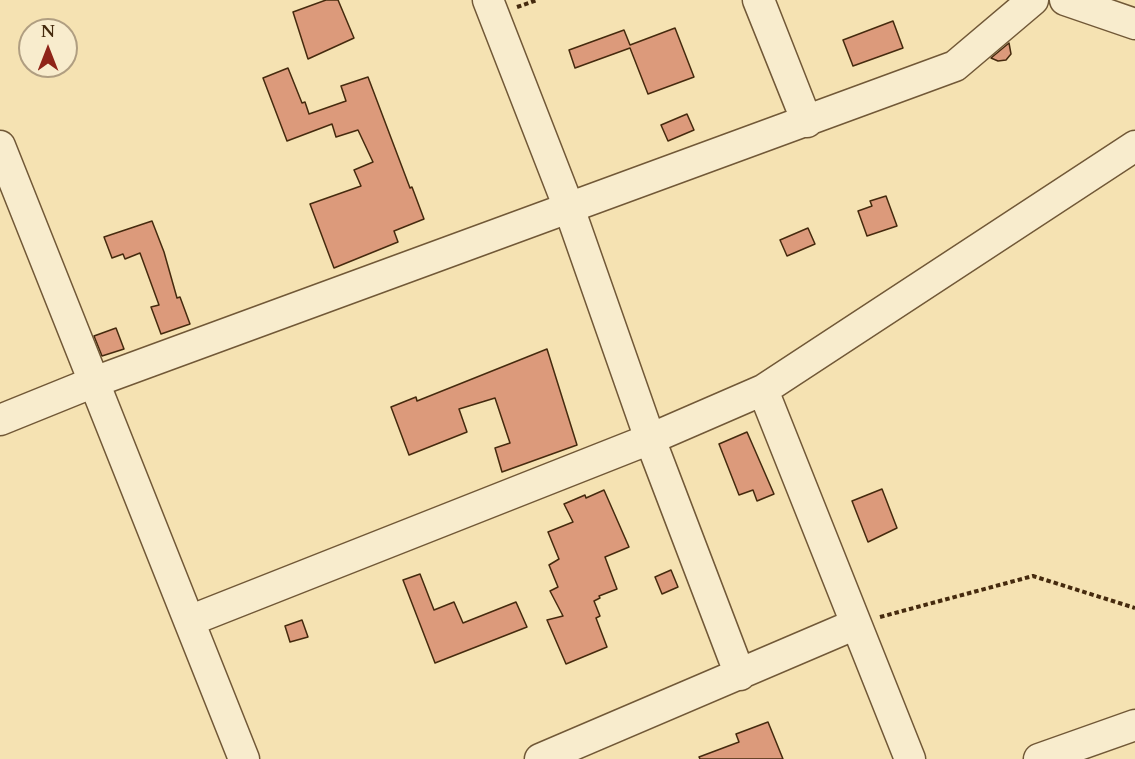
<!DOCTYPE html>
<style>
body{margin:0}
#map{position:relative;width:1135px;height:759px;overflow:hidden;background:#f5e2b2;font-family:Cardo,serif}
canvas{display:block}
.north{position:absolute;left:18px;top:18px;width:60px;height:60px;box-sizing:border-box;background:#f8eccd;border:2px solid #b09e81;border-radius:50%;rotate:0deg;font-size:16px;font-weight:700;line-height:24px;text-align:center;color:#452a0e}
.north::after{content:'';display:block;margin:auto;width:21px;height:27px;background:#8f2418;clip-path:polygon(50% 0,100% 100%,50% 72%,0 100%)}
</style>
<div id="map">
<canvas width="1135" height="759"></canvas>
<div class="north">N</div>
</div>
<script>
const ctx = document.querySelector('canvas').getContext('2d');
ctx.lineJoin = 'round';
function fillPath(path, color) { ctx.fillStyle = color; ctx.fill(path, 'evenodd'); }
const poly = rows => new Path2D(rows.map(r => 'M' + r).join(''));
function trace(path, color, width, dash) { ctx.strokeStyle = color; ctx.lineWidth = width; ctx.lineCap = dash ? 'butt' : 'round'; ctx.setLineDash(dash || []); ctx.stroke(path); }
const building = poly([
 [326,0,338,0,354,38,308,59,293,12,326,0],
 [893,21,903,48,853,66,843,40,893,21],
 [675,28,694,77,648,94,630,48,575,68,569,50,624,30,630,45,675,28],
 [1009,43,1011,54,1006,60,998,61,991,58,1009,43],
 [288,68,302,103,305,102,309,114,346,101,341,86,368,77,410,188,412,187,424,219,394,231,398,242,334,268,310,204,361,186,354,170,373,162,358,130,336,137,332,124,287,141,263,78,288,68],
 [687,114,694,130,668,141,661,125,687,114],
 [886,196,897,226,867,236,858,211,872,206,870,201,886,196],
 [152,221,164,252,177,298,180,297,190,324,161,334,151,307,159,305,140,253,125,259,123,254,112,258,104,237,152,221],
 [808,228,815,244,787,256,780,240,808,228],
 [116,328,124,349,102,356,94,336,116,328],
 [547,349,577,445,502,472,495,448,510,443,495,398,459,409,467,432,409,455,391,407,416,397,417,401,547,349],
 [747,432,774,494,757,501,753,490,739,495,719,444,747,432],
 [882,489,897,528,868,542,852,501,882,489],
 [604,490,629,547,605,557,617,589,599,596,600,598,594,601,600,616,596,618,607,647,566,664,547,620,563,616,550,591,558,587,549,565,559,559,548,532,573,522,564,504,585,495,586,498,604,490],
 [671,570,678,587,662,594,655,577,671,570],
 [420,574,434,610,454,602,463,623,516,602,527,627,435,663,403,580,420,574],
 [302,620,308,637,290,642,285,626,302,620],
 [768,722,783,759,700,759,699,757,739,742,736,734,768,722]
]);
fillPath(building, '#dc9a7b');
trace(building, '#452a0e', 1.5);
const minor = poly([
 [488,0,569,208,650,439,740,675],
 [758,0,807,122,759,0],
 [1065,0,1135,24],
 [0,146,244,759],
 [763,390,910,759],
 [0,420,94,382,955,66,1033,0],
 [189,621,650,439,763,390,1135,146],
 [540,759,856,624],
 [1039,759,1135,725]
]);
trace(minor, '#715837', 33);
trace(poly([
 [517,7,537,0],
 [880,617,1033,576,1135,608]
]), '#452a0e', 4, [4.5, 3]);
trace(minor, '#f8eccd', 30);
</script>
